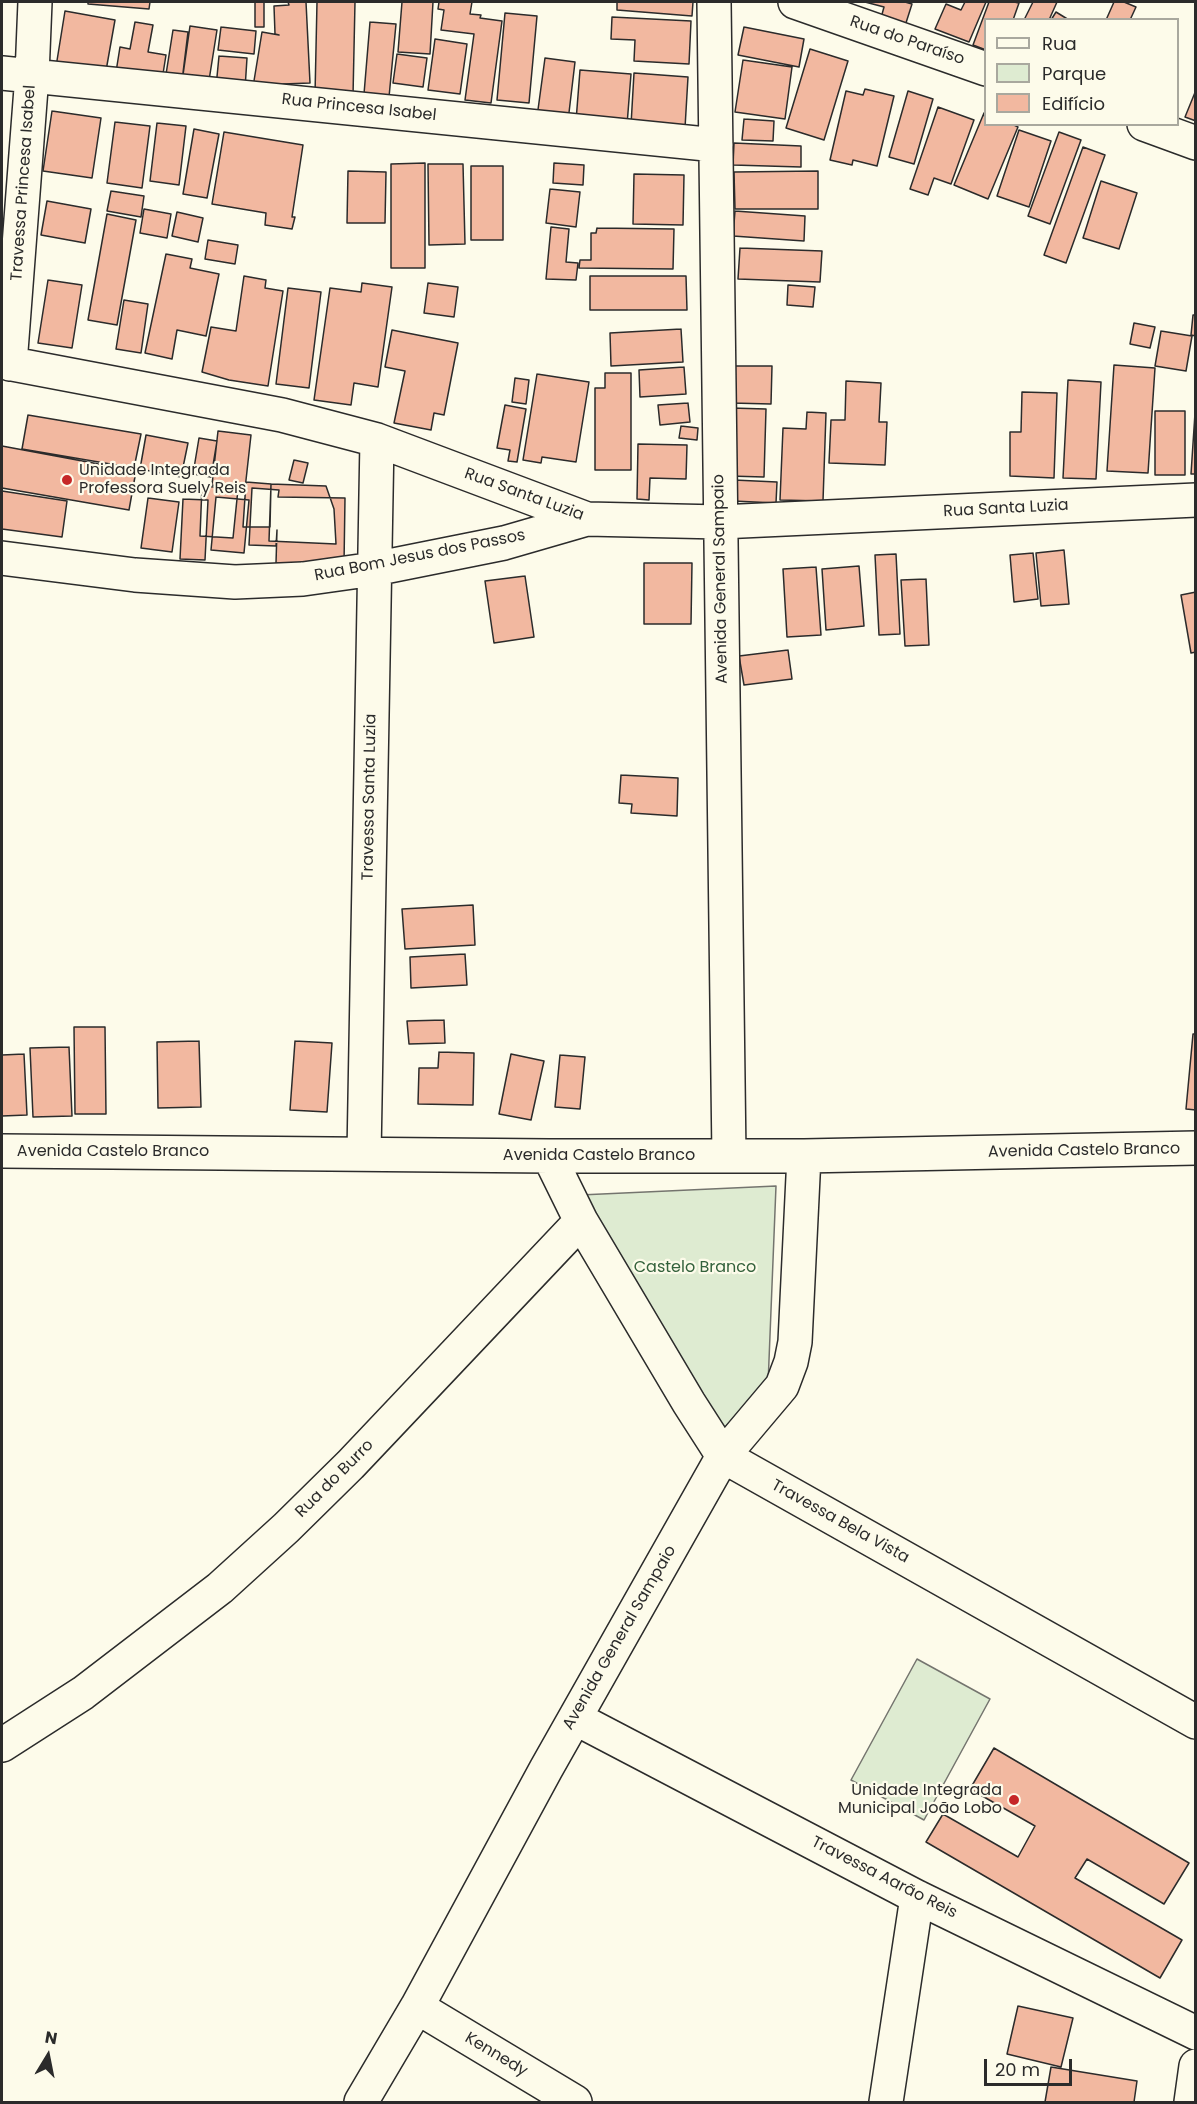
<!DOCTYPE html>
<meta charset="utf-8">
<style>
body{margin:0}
#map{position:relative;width:1197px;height:2104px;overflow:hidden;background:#fdfbea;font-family:Poppins,sans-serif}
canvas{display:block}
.frame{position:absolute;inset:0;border:3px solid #2b2b2b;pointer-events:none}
.legend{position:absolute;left:984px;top:18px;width:195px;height:108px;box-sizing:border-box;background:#fdfbea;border:2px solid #a9a89e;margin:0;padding:8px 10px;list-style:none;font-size:18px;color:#2b2b2b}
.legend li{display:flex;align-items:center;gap:12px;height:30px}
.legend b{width:30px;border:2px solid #a9a89e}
.north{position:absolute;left:18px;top:2026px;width:60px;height:60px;-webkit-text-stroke:4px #fdfbea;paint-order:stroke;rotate:10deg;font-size:16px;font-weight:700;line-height:24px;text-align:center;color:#2b2b2b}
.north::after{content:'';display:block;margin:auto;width:21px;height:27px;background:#2b2b2b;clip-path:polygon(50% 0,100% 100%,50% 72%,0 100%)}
.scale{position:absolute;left:984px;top:2059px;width:88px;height:27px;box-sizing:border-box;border:3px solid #2b2b2b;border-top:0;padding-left:8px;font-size:18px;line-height:21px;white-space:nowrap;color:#2b2b2b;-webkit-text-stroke:4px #fdfbea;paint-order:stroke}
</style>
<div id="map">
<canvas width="1197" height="2104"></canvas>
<div class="frame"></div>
<ul class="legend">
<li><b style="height:8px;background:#fdfbea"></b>Rua</li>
<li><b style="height:16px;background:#deebd1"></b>Parque</li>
<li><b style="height:16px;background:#f2b8a0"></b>Edifício</li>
</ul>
<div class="north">N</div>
<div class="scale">20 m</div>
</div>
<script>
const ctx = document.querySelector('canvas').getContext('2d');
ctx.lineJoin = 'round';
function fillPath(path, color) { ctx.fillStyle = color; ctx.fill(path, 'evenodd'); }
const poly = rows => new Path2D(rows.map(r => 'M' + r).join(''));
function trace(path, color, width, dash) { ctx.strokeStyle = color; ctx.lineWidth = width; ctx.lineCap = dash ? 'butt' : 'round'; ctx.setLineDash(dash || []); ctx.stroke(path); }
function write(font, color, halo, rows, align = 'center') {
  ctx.font = font + ' Poppins,sans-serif'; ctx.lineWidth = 4.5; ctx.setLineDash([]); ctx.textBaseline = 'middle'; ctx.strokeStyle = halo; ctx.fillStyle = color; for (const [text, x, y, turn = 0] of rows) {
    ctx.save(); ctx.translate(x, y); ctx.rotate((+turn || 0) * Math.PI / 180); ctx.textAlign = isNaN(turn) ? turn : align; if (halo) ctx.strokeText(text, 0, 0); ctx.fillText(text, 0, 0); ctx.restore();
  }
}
const green = poly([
 [776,1186,768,1385,714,1438,580,1195,776,1186],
 [917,1659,990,1699,924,1820,851,1780,917,1659]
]);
fillPath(green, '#deebd1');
trace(green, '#74746e', 1.5);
const building = poly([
 [88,2,150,2,149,9,88,4,88,2],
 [255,2,264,2,264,27,255,27,255,2],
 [288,2,306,2,310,83,283,84,280,97,252,93,262,32,279,35,275,34,274,6,289,5,288,2],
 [317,2,355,2,353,96,315,95,317,2],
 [402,2,433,2,430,54,398,52,402,2],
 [439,2,472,2,470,14,481,15,480,18,502,21,491,103,465,100,474,34,441,30,444,10,438,9,439,2],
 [617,2,693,2,692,16,617,10,617,2],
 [865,2,905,2,912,4,905,26,881,18,884,7,865,2],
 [965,2,986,2,969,42,935,29,946,4,961,10,965,2],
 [989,2,1014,2,1019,3,1013,20,986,20,986,50,973,45,989,2],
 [1033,2,1057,2,1049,20,1028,20,1025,18,1033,2],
 [1114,2,1124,2,1136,7,1130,20,1106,20,1114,2],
 [65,11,115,20,104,82,55,73,65,11],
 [1056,12,1069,20,1051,20,1056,12],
 [505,13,537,16,529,103,497,100,505,13],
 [612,17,691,21,689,64,634,61,635,40,611,39,612,17],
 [135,22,153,25,148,52,166,55,162,80,116,72,120,47,130,49,135,22],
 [370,22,396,24,389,97,364,94,370,22],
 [190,26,217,30,207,93,181,89,190,26],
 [221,27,256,31,254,54,218,50,221,27],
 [744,27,804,39,799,67,738,55,744,27],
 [173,30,188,32,181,89,164,87,173,30],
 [435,39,467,44,460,94,428,90,435,39],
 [810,49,848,61,824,140,786,128,810,49],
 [397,54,427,58,423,87,393,83,397,54],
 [219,56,247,58,245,89,216,87,219,56],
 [545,58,575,62,568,121,537,117,545,58],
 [743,60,792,67,785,119,735,112,743,60],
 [580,70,631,74,627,125,576,121,580,70],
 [634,73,688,77,685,128,631,125,634,73],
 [865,89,894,96,877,166,853,160,852,165,830,160,846,91,863,95,865,89],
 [1196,90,1196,121,1185,117,1196,90],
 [908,91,933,99,914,164,889,157,908,91],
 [938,107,974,120,951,184,934,178,928,195,910,189,938,107],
 [52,111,101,118,92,178,43,171,52,111],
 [984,113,986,124,1012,124,1018,127,988,199,954,185,984,113],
 [744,119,774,121,773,141,742,140,744,119],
 [115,122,150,126,142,188,107,183,115,122],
 [157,123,186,126,179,185,150,181,157,123],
 [194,129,219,134,207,198,183,194,194,129],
 [1019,130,1051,141,1029,207,997,196,1019,130],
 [224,132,303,145,292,217,295,217,292,229,265,225,266,213,212,204,224,132],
 [1059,132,1081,140,1050,224,1028,216,1059,132],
 [734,143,801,146,801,167,733,165,734,143],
 [1083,147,1105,155,1066,263,1044,255,1083,147],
 [425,163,425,268,391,268,391,164,425,163],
 [554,163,584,165,583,185,553,183,554,163],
 [428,164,463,164,465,244,429,245,428,164],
 [471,166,503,166,503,240,471,240,471,166],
 [348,171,386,172,385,223,347,223,348,171],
 [818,171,818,209,735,209,734,172,818,171],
 [634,174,684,175,683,225,633,224,634,174],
 [1101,181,1137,193,1119,249,1083,238,1101,181],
 [550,189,580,192,576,227,546,223,550,189],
 [111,191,144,196,141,217,107,211,111,191],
 [47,201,91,209,85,243,41,235,47,201],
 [144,209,171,214,167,238,140,233,144,209],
 [735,211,805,216,804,241,733,236,735,211],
 [177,212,203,218,198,242,172,236,177,212],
 [107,214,136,220,117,325,88,320,107,214],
 [551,227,569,229,566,262,578,263,576,280,546,279,551,227],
 [597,228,674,229,673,269,579,268,580,260,591,260,591,233,596,233,597,228],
 [208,240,238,245,235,264,205,259,208,240],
 [740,248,822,251,820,282,738,279,740,248],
 [166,254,192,259,190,268,219,274,206,336,177,330,172,359,145,353,166,254],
 [244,276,266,280,265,288,283,291,268,386,229,380,202,372,211,327,236,331,244,276],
 [590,276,686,276,687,310,590,310,590,276],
 [48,280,82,285,72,348,38,343,48,280],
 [362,283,392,287,378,387,354,383,351,405,314,400,330,288,361,292,362,283],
 [428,283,458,287,454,317,424,313,428,283],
 [788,285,815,287,813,307,787,305,788,285],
 [288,288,321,292,309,388,276,384,288,288],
 [124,300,148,304,141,353,116,349,124,300],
 [1193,315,1196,315,1196,336,1191,335,1193,315],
 [1134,323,1155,327,1150,348,1130,344,1134,323],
 [681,329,683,362,611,366,610,333,681,329],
 [392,330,458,343,444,415,434,413,431,430,394,423,405,371,385,367,392,330],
 [1161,331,1192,336,1186,371,1155,366,1161,331],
 [1114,365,1155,368,1148,473,1107,471,1114,365],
 [732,366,772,366,771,404,731,403,732,366],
 [684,367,686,394,640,397,639,370,684,367],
 [605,373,631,373,631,470,595,470,595,388,605,388,605,373],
 [537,374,589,382,576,462,542,457,541,463,523,460,537,374],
 [515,378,529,380,526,404,512,402,515,378],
 [1068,380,1101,382,1096,479,1063,478,1068,380],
 [846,381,881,383,879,422,887,422,885,465,829,463,831,420,845,420,846,381],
 [1022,392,1057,393,1054,478,1010,476,1010,432,1021,432,1022,392],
 [1196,398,1196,474,1191,474,1196,398],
 [688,403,690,422,660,425,658,405,688,403],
 [505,405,526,409,517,462,508,461,510,450,497,448,505,405],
 [731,408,766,409,764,477,729,476,731,408],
 [1155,411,1185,411,1185,475,1155,475,1155,411],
 [807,412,826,413,823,501,780,500,783,428,806,429,807,412],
 [28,415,141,434,134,468,22,449,28,415],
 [681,426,698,428,697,440,679,438,681,426],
 [218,431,251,435,245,489,212,485,218,431],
 [146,435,188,443,181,477,140,469,146,435],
 [199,438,217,441,211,477,193,474,199,438],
 [638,444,687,445,686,479,650,478,649,500,637,499,638,444],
 [2,446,136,471,129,510,2,488,2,446],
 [294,460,308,463,303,483,289,480,294,460],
 [734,480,777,482,776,503,733,501,734,480],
 [246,482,271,484,270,527,243,527,246,482],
 [271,484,326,486,334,509,336,544,269,541,271,484],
 [202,486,238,489,233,538,200,536,202,486],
 [252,488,279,490,278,497,345,498,344,564,276,563,277,530,276,546,249,545,252,488],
 [2,491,67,501,62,537,2,529,2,491],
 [216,497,249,500,244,553,211,550,216,497],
 [148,498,179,502,172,552,141,548,148,498],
 [183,499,208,500,205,560,180,559,183,499],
 [1064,550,1069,604,1041,606,1036,553,1064,550],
 [1033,553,1038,599,1014,602,1010,555,1033,553],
 [896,554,900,634,879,635,875,555,896,554],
 [644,563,692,563,691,624,644,624,644,563],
 [859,566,864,626,826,630,822,569,859,566],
 [816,567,821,635,787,637,783,569,816,567],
 [525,576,534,637,494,643,485,581,525,576],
 [926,579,929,645,905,646,901,580,926,579],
 [1196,592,1196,652,1191,653,1181,595,1196,592],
 [788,650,792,679,744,685,739,656,788,650],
 [621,775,678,778,677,816,631,813,632,804,619,803,621,775],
 [473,905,475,945,405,949,402,909,473,905],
 [465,954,467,985,411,988,410,957,465,954],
 [444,1020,445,1043,409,1044,407,1021,444,1020],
 [74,1027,105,1027,106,1114,75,1114,74,1027],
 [1193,1034,1196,1034,1196,1110,1186,1109,1193,1034],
 [199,1041,201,1107,158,1108,157,1042,199,1041],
 [295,1041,332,1043,327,1112,290,1110,295,1041],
 [69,1047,72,1116,33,1117,30,1048,69,1047],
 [439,1052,474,1053,473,1105,418,1104,419,1068,438,1068,439,1052],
 [24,1054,27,1115,2,1116,2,1055,24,1054],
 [511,1054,544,1061,531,1120,499,1114,511,1054],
 [560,1055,585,1057,580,1109,555,1107,560,1055],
 [994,1748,1189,1863,1164,1904,1087,1859,1075,1878,1182,1940,1160,1978,926,1842,943,1814,1018,1857,1035,1826,970,1789,994,1748],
 [1018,2006,1073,2018,1061,2067,1007,2054,1018,2006],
 [1051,2067,1137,2081,1134,2102,1045,2102,1051,2067]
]);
fillPath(building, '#f2b8a0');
trace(building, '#2b2b2b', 1.5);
const minor = poly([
 [714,2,729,1156],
 [795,2,986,69],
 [2,73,716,145],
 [1144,124,1196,143],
 [2,362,282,415,377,440,587,519,720,522,1196,500],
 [10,364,32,75,35,2],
 [2,558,135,575,235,582,303,579,374,569,504,543,587,519],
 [2,1151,549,1156,804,1156,1196,1148],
 [364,1154,377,440],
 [581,1221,689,1403,723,1456,1196,1722],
 [575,1718,917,1897,1196,2033],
 [2,1745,83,1693,220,1588,286,1528,350,1465,581,1221,549,1156],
 [417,2007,575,2102],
 [361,2102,417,2007,546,1769,723,1456,782,1386,791,1362,795,1342,804,1156],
 [886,2102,917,1897],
 [1191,2102,1196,2066]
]);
trace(minor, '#2b2b2b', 36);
trace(minor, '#fdfbea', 33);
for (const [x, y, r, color] of [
 [67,480,6,"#c62828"],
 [1014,1800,6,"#c62828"]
]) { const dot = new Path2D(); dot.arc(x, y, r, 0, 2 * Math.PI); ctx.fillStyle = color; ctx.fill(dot); trace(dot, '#fdfbea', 2); }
write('16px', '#2b2b2b', '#fdfbea', [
 ["Rua do Paraíso",907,41,19],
 ["Rua Princesa Isabel",359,108,6],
 ["Travessa Princesa Isabel",24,183,-86],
 ["Rua Santa Luzia",524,495,20],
 ["Rua Santa Luzia",1006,509,-3],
 ["Rua Bom Jesus dos Passos",420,556,-11],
 ["Avenida General Sampaio",721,579,-91],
 ["Travessa Santa Luzia",370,797,-89],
 ["Avenida Castelo Branco",1084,1151,-1],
 ["Avenida Castelo Branco",113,1152],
 ["Avenida Castelo Branco",599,1156],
 ["Rua do Burro",335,1479,-45],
 ["Travessa Bela Vista",840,1522,29],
 ["Avenida General Sampaio",620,1638,-60],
 ["Travessa Aarão Reis",884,1878,27],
 ["Kennedy",496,2055,31]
]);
write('16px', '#2b2b2b', '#fdfbea', [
 ["Unidade Integrada",79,471],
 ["Professora Suely Reis",79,489],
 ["Unidade Integrada",1002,1791,"right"],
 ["Municipal João Lobo",1002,1809,"right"]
], 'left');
write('16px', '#34623c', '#fdfbea', [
 ["Castelo Branco",695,1268]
]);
</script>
